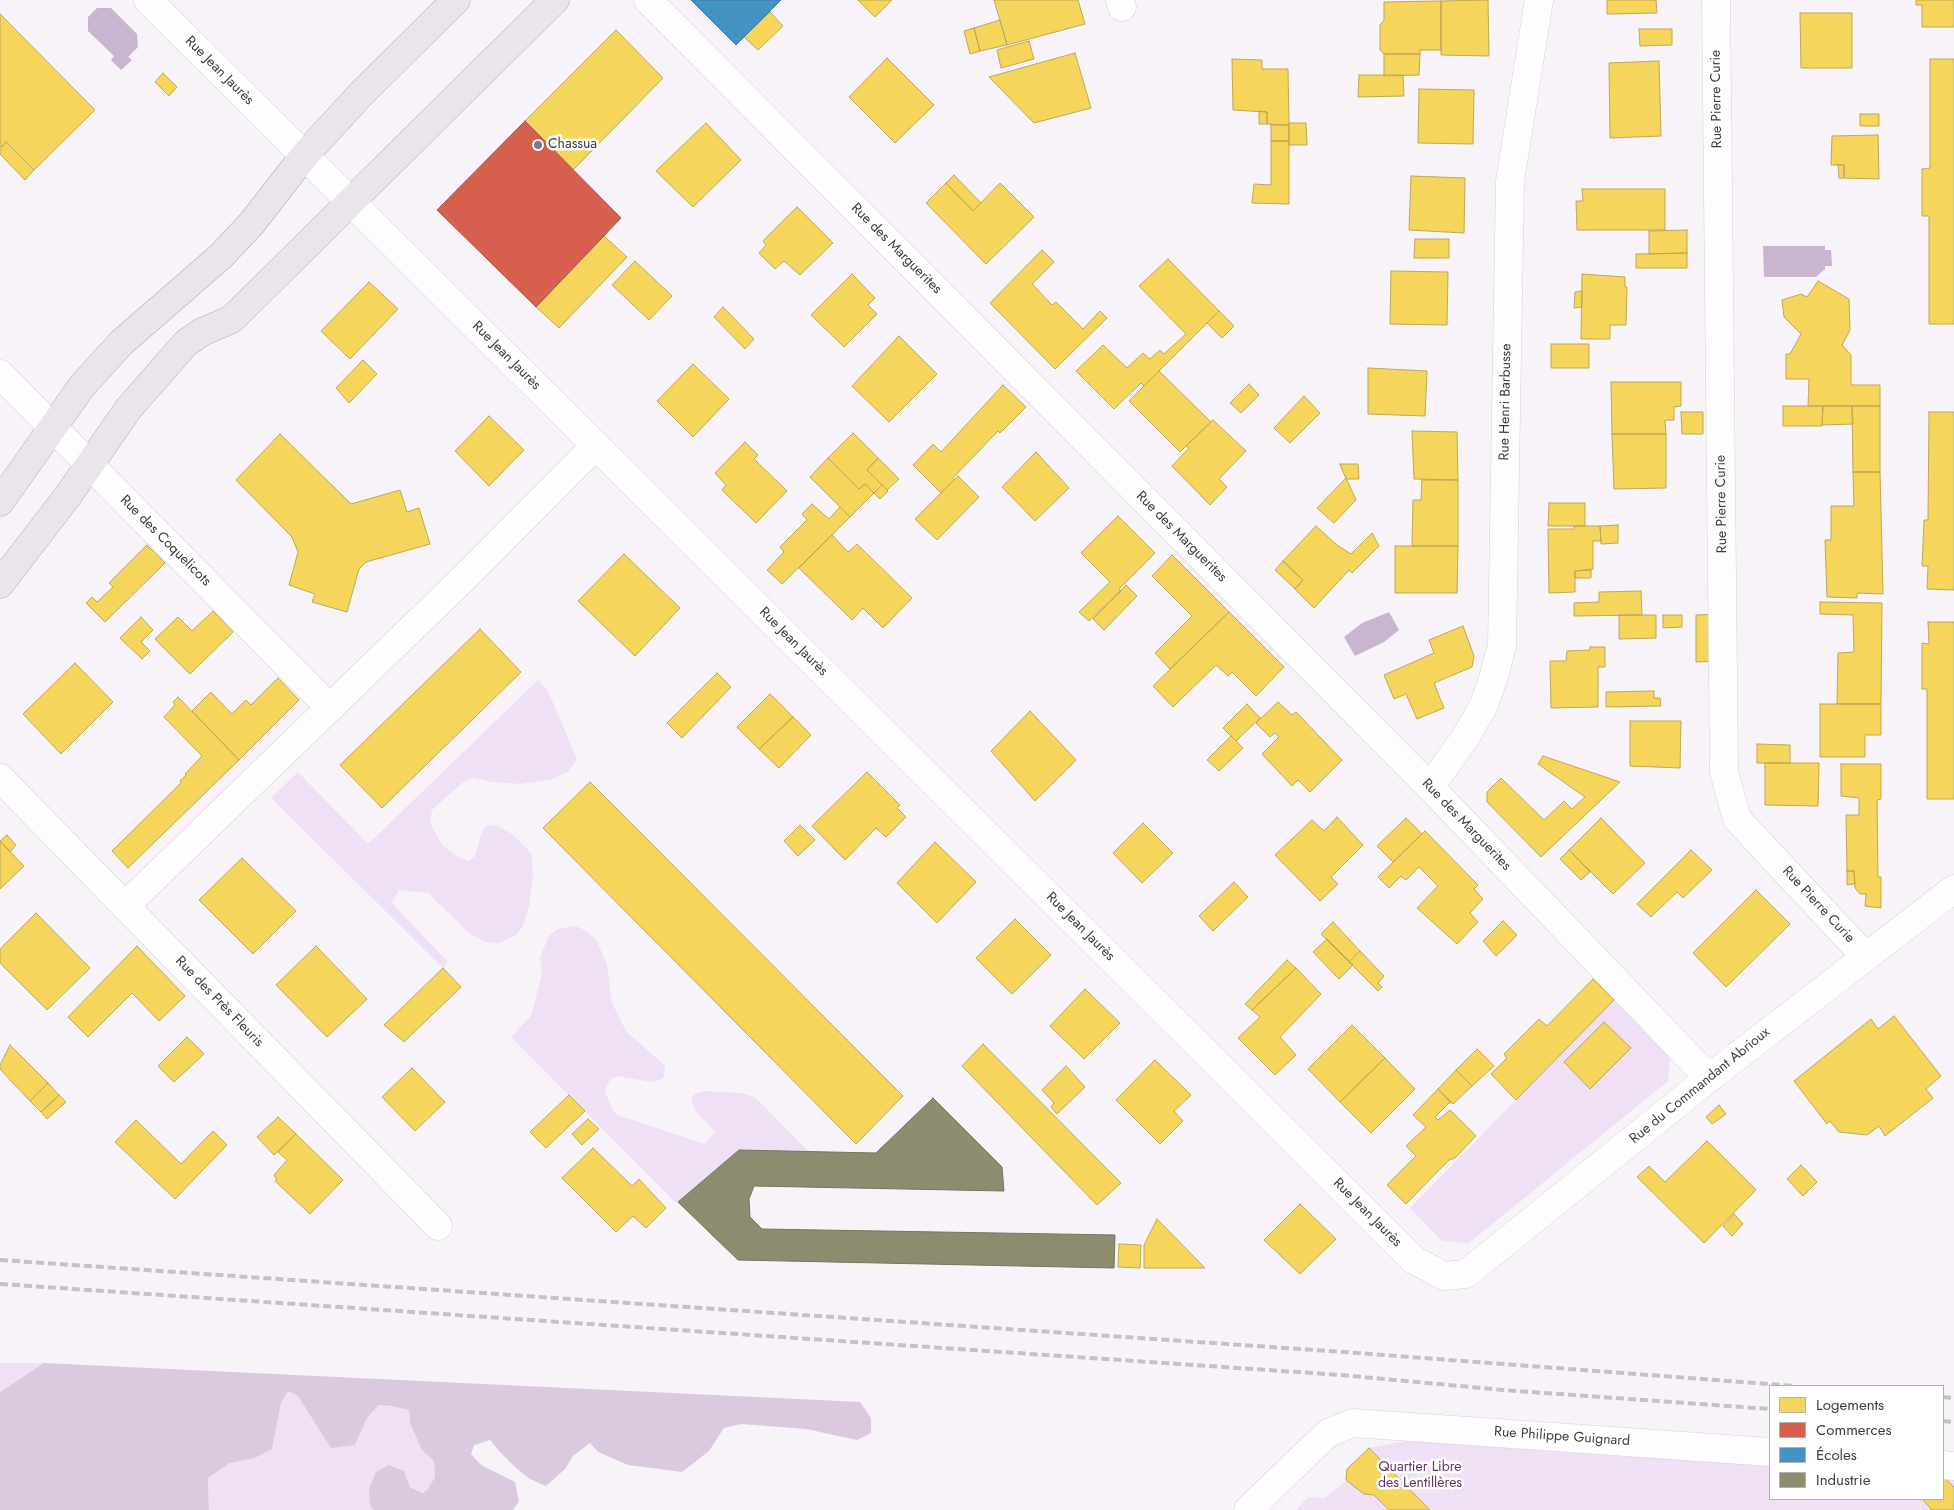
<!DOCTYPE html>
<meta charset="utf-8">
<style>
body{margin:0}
#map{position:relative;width:1954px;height:1510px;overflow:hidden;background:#f8f3f9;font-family:Jost,sans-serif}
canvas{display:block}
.legend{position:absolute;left:1769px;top:1385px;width:175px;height:115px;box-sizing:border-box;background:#fff;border:1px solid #b2b1b2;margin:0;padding:6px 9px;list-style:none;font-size:15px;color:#3e3b3f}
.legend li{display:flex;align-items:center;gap:10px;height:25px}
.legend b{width:25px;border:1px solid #b2b1b2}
</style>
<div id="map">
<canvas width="1954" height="1510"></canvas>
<ul class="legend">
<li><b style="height:14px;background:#f6d55c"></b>Logements</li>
<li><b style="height:14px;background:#d6604d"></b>Commerces</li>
<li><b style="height:14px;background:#4393c3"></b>Écoles</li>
<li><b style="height:14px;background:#8c8c6e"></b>Industrie</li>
</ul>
</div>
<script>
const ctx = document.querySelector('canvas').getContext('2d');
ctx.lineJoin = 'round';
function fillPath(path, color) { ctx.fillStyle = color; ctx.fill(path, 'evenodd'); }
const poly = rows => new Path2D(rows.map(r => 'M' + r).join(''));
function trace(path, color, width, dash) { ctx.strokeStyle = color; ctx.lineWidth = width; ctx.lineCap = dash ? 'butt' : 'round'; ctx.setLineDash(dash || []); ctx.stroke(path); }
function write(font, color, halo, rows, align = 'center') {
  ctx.font = font + ' Jost,sans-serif'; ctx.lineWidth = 5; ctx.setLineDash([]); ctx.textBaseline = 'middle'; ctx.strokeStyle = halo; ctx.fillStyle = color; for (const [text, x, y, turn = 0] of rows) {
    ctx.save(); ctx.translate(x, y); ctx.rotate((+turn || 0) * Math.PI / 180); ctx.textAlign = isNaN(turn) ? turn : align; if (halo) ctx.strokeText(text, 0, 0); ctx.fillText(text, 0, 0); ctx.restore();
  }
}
fillPath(poly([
 [538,680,548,691,577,759,568,772,552,779,521,784,492,782,472,778,462,783,432,810,430,823,443,846,458,857,468,861,475,856,481,835,485,826,496,825,512,834,532,854,533,878,529,906,523,926,515,936,499,943,486,942,469,933,428,893,399,890,392,903,448,962,443,968,271,798,298,772,368,844],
 [576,926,586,931,596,939,607,965,612,1003,626,1031,665,1066,664,1077,660,1080,651,1082,617,1076,609,1081,605,1091,612,1109,618,1115,705,1144,715,1132,695,1110,691,1098,695,1094,705,1091,742,1093,754,1097,761,1103,809,1152,739,1150,676,1203,511,1037,531,1016,542,974,540,957,549,936,557,929],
 [1614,1000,1670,1054,1668,1081,1469,1243,1442,1241,1410,1208],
 [0,1363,44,1363,0,1392],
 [288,1391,298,1396,318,1425,355,1445,367,1418,379,1405,409,1410,410,1423,422,1450,434,1461,435,1477,428,1489,423,1493,410,1487,404,1471,389,1465,370,1504,373,1510,209,1510,208,1478,230,1463,255,1458,272,1449,281,1403],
 [1411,1440,1770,1466,1770,1499,1943,1499,1943,1479,1954,1479,1954,1510,1296,1510,1308,1497,1325,1498,1346,1481,1347,1469,1369,1448]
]), '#f0e0f5');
fillPath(poly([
 [44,1363,860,1402,871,1418,871,1433,857,1440,806,1429,741,1424,724,1428,709,1451,682,1472,628,1465,598,1452,590,1443,573,1456,565,1469,546,1486,530,1479,516,1468,500,1452,490,1440,474,1445,471,1454,481,1465,515,1482,519,1501,513,1510,373,1510,370,1505,369,1489,376,1472,389,1465,404,1471,410,1487,423,1493,428,1489,435,1477,434,1461,422,1450,410,1423,409,1410,390,1406,379,1405,367,1418,355,1445,331,1448,298,1396,288,1391,281,1403,272,1449,255,1458,230,1463,208,1478,209,1510,0,1510,0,1392]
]), '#dbc9e0');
fillPath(poly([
 [97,8,111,8,137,34,138,47,128,57,132,60,121,70,111,60,114,56,88,31,88,17],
 [1763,246,1825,246,1825,250,1831,250,1832,266,1825,266,1825,269,1816,277,1764,277],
 [1389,612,1399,630,1384,642,1355,656,1344,637,1362,623]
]), '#cab5d0');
const homes = poly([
 [858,0,892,0,875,17,858,0],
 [994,0,1078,0,1085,24,1007,45,994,0],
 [1488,0,1489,56,1441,55,1441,1,1488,0],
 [1607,0,1656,0,1657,13,1607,14,1607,0],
 [1916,0,1954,0,1954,27,1922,27,1922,5,1916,5,1916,0],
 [1441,1,1441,50,1420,50,1420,54,1384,54,1380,50,1380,25,1384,20,1384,2,1441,1],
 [770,12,783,26,758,50,744,37,770,12],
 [1800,13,1852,13,1852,68,1801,68,1800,13],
 [0,14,95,110,34,170,6,142,1,147,0,146,0,14],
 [1000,20,1007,45,980,51,974,28,1000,20],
 [974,28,980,51,970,54,964,31,974,28],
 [1639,29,1672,29,1672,45,1640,46,1639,29],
 [616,30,663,78,573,170,525,121,616,30],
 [1029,41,1034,59,1001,68,997,50,1029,41],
 [1075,53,1091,108,1034,123,989,77,1075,53],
 [1384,54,1420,54,1419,75,1384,76,1384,54],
 [887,58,934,105,895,143,849,97,887,58],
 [1232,59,1262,60,1262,69,1288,69,1289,125,1267,124,1267,112,1233,110,1232,59],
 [1930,59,1954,59,1954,324,1929,324,1929,216,1922,216,1922,169,1930,168,1930,59],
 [1659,61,1661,136,1610,138,1609,63,1659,61],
 [163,73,177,87,169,96,155,82,163,73],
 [1359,75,1403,75,1404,96,1358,97,1359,75],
 [1419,89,1474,90,1473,144,1418,143,1419,89],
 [1259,111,1267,112,1267,124,1259,124,1259,111],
 [1860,114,1879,114,1879,126,1860,126,1860,114],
 [706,123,741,160,693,207,656,171,706,123],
 [1289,123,1306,123,1307,145,1289,145,1289,123],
 [1271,125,1289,125,1289,141,1271,141,1271,125],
 [1878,135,1879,179,1844,178,1844,165,1831,165,1832,136,1878,135],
 [1271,141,1289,141,1289,204,1252,203,1254,184,1271,185,1271,141],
 [6,142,34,170,25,180,0,154,0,149,6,142],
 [1838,165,1844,165,1844,178,1839,178,1838,165],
 [954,175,981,203,973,211,946,183,954,175],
 [1411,176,1465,178,1464,233,1409,230,1411,176],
 [946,183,973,211,1000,183,1034,217,986,264,926,203,946,183],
 [1582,189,1665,189,1665,230,1577,230,1576,201,1583,201,1582,189],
 [797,207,833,243,800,275,784,261,775,269,759,253,766,245,763,241,797,207],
 [1687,230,1687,253,1649,254,1649,231,1687,230],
 [604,236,627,257,559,328,536,307,604,236],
 [1415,239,1449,239,1449,258,1414,258,1415,239],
 [1042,250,1054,262,1032,284,1052,305,1056,302,1083,329,1100,311,1107,318,1055,369,990,303,1042,250],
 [1687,253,1687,268,1636,268,1636,254,1687,253],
 [1168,259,1219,311,1144,386,1141,383,1114,409,1076,371,1103,345,1127,368,1143,353,1150,359,1160,350,1164,354,1186,334,1139,286,1168,259],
 [635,261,672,296,649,320,612,285,635,261],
 [1391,271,1448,272,1447,325,1390,324,1391,271],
 [852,274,875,298,868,305,877,314,844,347,811,315,852,274],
 [1582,274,1625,277,1625,287,1627,287,1626,325,1610,325,1610,339,1581,339,1582,274],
 [1818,281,1849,299,1850,330,1842,345,1851,355,1851,385,1880,385,1880,406,1808,406,1809,379,1786,379,1786,354,1790,354,1801,334,1784,317,1782,300,1801,294,1807,297,1818,281],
 [369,282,398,309,350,359,321,331,369,282],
 [1582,291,1582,307,1574,308,1575,292,1582,291],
 [723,307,754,339,745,349,714,317,723,307],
 [1219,311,1234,326,1222,338,1207,323,1219,311],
 [899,336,937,374,889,422,852,386,899,336],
 [1551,344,1589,344,1589,368,1551,368,1551,344],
 [363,360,377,374,349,403,336,388,363,360],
 [693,364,729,399,693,437,657,401,693,364],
 [1368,368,1427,371,1425,416,1368,414,1368,368],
 [1159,371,1211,422,1180,452,1129,401,1159,371],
 [1611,382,1681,382,1681,406,1674,407,1674,420,1665,420,1666,434,1612,434,1611,382],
 [1249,384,1259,395,1241,413,1230,403,1249,384],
 [1003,385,1026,407,1000,433,998,431,953,478,954,480,941,493,913,465,933,444,941,452,1003,385],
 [1304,396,1320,413,1290,443,1274,428,1304,396],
 [1783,406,1823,406,1822,426,1783,426,1783,406],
 [1823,406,1852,406,1853,424,1822,425,1823,406],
 [1852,406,1880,406,1880,472,1853,472,1852,406],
 [1681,412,1703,412,1703,434,1682,434,1681,412],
 [1929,412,1954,412,1954,590,1927,589,1928,566,1922,566,1924,520,1928,520,1929,412],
 [489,416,524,450,489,486,455,451,489,416],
 [1213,420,1246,451,1219,479,1227,487,1210,505,1172,466,1189,448,1186,446,1213,420],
 [1412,431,1457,432,1458,480,1414,479,1412,431],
 [853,433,878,458,867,470,882,485,874,493,865,484,859,489,828,458,853,433],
 [280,434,351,504,400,490,407,512,419,508,430,544,366,562,359,569,347,612,312,602,315,594,289,585,298,552,292,537,236,480,280,434],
 [1612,434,1666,434,1666,488,1614,489,1612,434],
 [745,442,758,455,754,459,787,491,756,523,722,490,726,485,715,473,745,442],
 [1036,452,1069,488,1035,521,1002,487,1036,452],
 [828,458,859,489,865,484,874,493,850,517,810,477,828,458],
 [878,458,899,479,887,490,867,470,878,458],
 [1340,464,1358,464,1359,479,1346,479,1340,464],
 [1853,472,1880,472,1883,594,1857,593,1857,598,1827,597,1825,540,1831,540,1831,506,1854,506,1853,472],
 [958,476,979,497,937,540,915,519,958,476],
 [1346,478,1356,500,1334,523,1317,508,1346,478],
 [1422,480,1458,480,1458,546,1412,546,1413,500,1421,500,1422,480],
 [882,485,888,491,880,499,874,493,882,485],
 [1549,503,1585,503,1585,526,1548,526,1549,503],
 [812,504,829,519,840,507,850,517,782,584,767,570,784,552,780,547,807,520,802,514,812,504],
 [1118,516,1155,553,1119,589,1121,591,1089,621,1079,612,1110,582,1081,553,1118,516],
 [1618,525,1618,543,1601,544,1600,526,1618,525],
 [1316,526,1337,545,1351,554,1372,533,1379,546,1352,573,1349,570,1314,608,1295,589,1303,580,1283,561,1316,526],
 [1574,526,1600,526,1601,541,1593,541,1593,569,1575,571,1575,592,1549,593,1548,529,1574,529,1574,526],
 [832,535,848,552,857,544,912,598,883,628,863,608,852,620,799,568,832,535],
 [147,545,165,563,105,622,86,603,92,597,97,602,113,587,109,583,147,545],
 [1395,546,1458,546,1457,593,1395,593,1395,546],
 [624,554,680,608,635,656,578,601,624,554],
 [1172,555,1229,612,1170,669,1155,653,1192,616,1152,576,1172,555],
 [1283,561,1303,580,1295,589,1275,570,1283,561],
 [1591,570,1591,578,1575,578,1575,571,1591,570],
 [1126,585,1137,596,1104,630,1093,619,1126,585],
 [1641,591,1642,615,1574,616,1574,603,1599,602,1599,592,1641,591],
 [1820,602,1882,603,1881,704,1837,704,1838,653,1854,652,1853,615,1820,614,1820,602],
 [213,611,233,632,190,674,155,639,178,617,192,631,213,611],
 [1229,612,1284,667,1256,696,1232,672,1228,676,1216,665,1173,707,1153,686,1229,612],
 [1721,614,1721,661,1696,662,1696,615,1721,614],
 [1619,615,1656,615,1656,638,1619,639,1619,615],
 [1663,615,1682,615,1682,627,1663,628,1663,615],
 [141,617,153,630,141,642,150,651,142,659,120,638,141,617],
 [1928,622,1954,622,1954,799,1927,799,1927,689,1922,689,1922,643,1929,644,1928,622],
 [1463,626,1474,656,1472,667,1434,683,1444,708,1417,719,1406,694,1394,699,1384,675,1434,653,1429,640,1463,626],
 [480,629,521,672,382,808,340,765,480,629],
 [1590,647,1605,647,1605,667,1598,667,1598,707,1551,708,1550,661,1566,661,1567,651,1590,650,1590,647],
 [75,663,113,702,61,754,23,714,75,663],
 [717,673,731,687,682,738,667,723,717,673],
 [278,678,299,700,239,760,192,711,211,692,232,714,246,700,251,705,278,678],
 [1654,691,1654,698,1660,698,1661,706,1606,707,1606,692,1654,691],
 [770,694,793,717,759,749,737,727,770,694],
 [178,697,239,760,128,868,112,851,181,783,180,781,186,775,185,774,202,756,164,717,175,705,173,702,178,697],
 [1278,702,1292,715,1296,712,1342,760,1310,792,1298,780,1292,786,1262,754,1279,737,1275,733,1270,737,1256,723,1278,702],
 [1247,704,1260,718,1236,741,1223,728,1247,704],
 [1820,704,1881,704,1881,735,1865,735,1865,757,1820,757,1820,704],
 [1030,711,1076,760,1035,801,991,751,1030,711],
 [793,717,811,735,779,768,759,749,793,717],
 [1630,721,1681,721,1680,768,1630,766,1630,721],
 [1231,736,1243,748,1219,771,1207,760,1231,736],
 [1757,744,1790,745,1790,763,1757,763,1757,744],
 [1543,756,1620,782,1541,857,1487,802,1487,792,1501,778,1544,820,1564,801,1572,809,1585,797,1538,764,1543,756],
 [1765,763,1819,763,1818,806,1765,805,1765,763],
 [1841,764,1881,764,1881,799,1877,800,1878,877,1881,877,1881,908,1865,906,1866,894,1860,894,1855,888,1854,871,1847,871,1846,815,1859,815,1859,798,1841,796,1841,764],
 [867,772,900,805,897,808,906,817,886,837,876,828,845,860,812,826,867,772],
 [590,782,903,1096,856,1144,543,828,590,782],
 [1337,817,1363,845,1331,877,1338,884,1320,901,1275,855,1312,820,1324,831,1337,817],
 [1406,818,1422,834,1393,862,1377,846,1406,818],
 [1601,818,1645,863,1613,894,1569,850,1601,818],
 [1143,823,1173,853,1142,883,1113,853,1143,823],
 [800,825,815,840,798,856,784,841,800,825],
 [1425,831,1478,885,1474,889,1483,899,1470,913,1478,922,1457,944,1417,908,1438,886,1419,867,1406,880,1401,876,1389,888,1378,877,1425,831],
 [7,835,16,845,10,852,0,841,7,835],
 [0,841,24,866,0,889,0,841],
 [935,842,976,882,937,923,897,883,935,842],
 [1569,850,1590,872,1581,880,1560,859,1569,850],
 [1691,850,1712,870,1683,898,1677,892,1651,917,1637,904,1691,850],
 [242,858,296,911,253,954,199,900,242,858],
 [1847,871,1854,871,1855,884,1847,885,1847,871],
 [1234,882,1248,897,1213,931,1199,916,1234,882],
 [1756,890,1790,924,1726,987,1693,953,1756,890],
 [36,913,90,968,47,1010,0,963,0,949,36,913],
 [1015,919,1051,955,1012,994,976,958,1015,919],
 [1503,921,1517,935,1496,956,1483,941,1503,921],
 [1333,922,1360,951,1349,962,1321,934,1333,922],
 [1327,939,1353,965,1339,979,1313,952,1327,939],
 [137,946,185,996,159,1021,132,993,88,1037,68,1017,137,946],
 [316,946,367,999,327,1037,276,985,316,946],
 [1360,951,1384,976,1378,983,1382,987,1378,991,1349,962,1360,951],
 [1287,960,1296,968,1252,1010,1245,1004,1287,960],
 [443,968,461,987,404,1042,384,1025,443,968],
 [1296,968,1321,994,1280,1037,1296,1055,1275,1075,1238,1038,1260,1017,1252,1010,1296,968],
 [1593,979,1614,1000,1516,1100,1491,1074,1507,1058,1504,1054,1539,1019,1547,1026,1593,979],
 [1085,989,1120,1023,1084,1059,1050,1026,1085,989],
 [1894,1016,1941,1076,1926,1089,1933,1098,1885,1136,1879,1126,1867,1135,1839,1132,1830,1121,1827,1124,1794,1081,1871,1019,1878,1029,1894,1016],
 [1604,1022,1631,1048,1590,1089,1564,1062,1604,1022],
 [1352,1025,1385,1058,1340,1102,1308,1069,1352,1025],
 [187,1037,204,1054,174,1082,158,1066,187,1037],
 [983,1044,1121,1183,1097,1205,962,1066,983,1044],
 [10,1045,48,1083,30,1101,0,1069,0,1065,10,1045],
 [1477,1049,1494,1066,1472,1086,1456,1070,1477,1049],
 [1385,1058,1415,1089,1371,1133,1340,1102,1385,1058],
 [1155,1060,1191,1095,1174,1111,1183,1121,1160,1144,1116,1100,1155,1060],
 [1066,1066,1085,1087,1057,1114,1051,1107,1054,1103,1042,1090,1066,1066],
 [412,1068,445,1102,415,1131,382,1097,412,1068],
 [1456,1070,1472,1086,1453,1104,1438,1089,1456,1070],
 [48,1083,59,1095,41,1112,30,1101,48,1083],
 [1438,1089,1451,1103,1449,1103,1435,1117,1438,1120,1450,1110,1476,1136,1455,1158,1449,1160,1406,1204,1387,1185,1416,1156,1406,1146,1426,1127,1413,1115,1438,1089],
 [59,1095,66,1102,47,1119,41,1112,59,1095],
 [569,1095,585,1111,546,1148,530,1132,569,1095],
 [1719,1105,1726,1114,1712,1124,1706,1117,1719,1105],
 [278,1117,296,1134,274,1155,257,1137,278,1117],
 [588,1119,599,1129,582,1145,572,1134,588,1119],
 [136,1120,181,1164,213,1131,227,1145,175,1199,115,1142,136,1120],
 [296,1134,343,1180,310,1214,275,1181,277,1180,274,1175,287,1160,278,1152,296,1134],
 [1707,1141,1756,1190,1704,1243,1637,1177,1649,1166,1665,1182,1707,1141],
 [593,1148,632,1186,639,1179,666,1208,646,1228,633,1216,616,1232,562,1178,593,1148],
 [1801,1165,1817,1182,1803,1196,1787,1179,1801,1165],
 [1300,1204,1336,1239,1300,1274,1264,1240,1300,1204],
 [1734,1214,1743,1224,1732,1236,1723,1226,1734,1214],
 [1157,1219,1205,1268,1144,1268,1144,1245,1157,1219],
 [1119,1244,1141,1245,1140,1268,1118,1267,1119,1244],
 [1369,1448,1430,1510,1389,1510,1374,1495,1364,1494,1346,1480,1347,1469,1369,1448],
 [1943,1479,1946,1479,1954,1487,1954,1510,1932,1510,1922,1499,1943,1499,1943,1479]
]);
fillPath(homes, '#f6d55c');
trace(homes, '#bfa753', 1);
const shops = poly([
 [525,121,621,218,536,307,437,210,525,121]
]);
fillPath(shops, '#d6604d');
trace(shops, '#a85549', 1);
const schools = poly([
 [691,0,781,0,736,45,691,0]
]);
fillPath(schools, '#4393c3');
trace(schools, '#42799b', 1);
const industry = poly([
 [933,1098,1002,1167,1004,1191,754,1186,749,1199,750,1217,762,1229,1115,1235,1114,1268,738,1260,678,1202,739,1150,876,1153,933,1098]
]);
fillPath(industry, '#8c8c6e');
trace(industry, '#757460', 1);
const street = poly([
 [148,0,1414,1260,1444,1276,1466,1274,1709,1078,1954,889],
 [648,0,1430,787,1709,1078],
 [1120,0,1122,7],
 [1716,0,1724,772,1737,819,1865,956],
 [0,374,330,708],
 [0,778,438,1226],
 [1430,787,1465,738,1483,707,1493,679,1502,646,1510,181,1539,0],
 [125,906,469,573,596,445],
 [1943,1465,1954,1466],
 [1248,1510,1328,1433,1353,1423,1770,1452]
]);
const primary = poly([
 [0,502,82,386,121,343,221,256,252,223,304,156,361,94,456,0],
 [0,584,67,497,129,408,186,343,202,332,230,320,237,314,555,0]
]);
trace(street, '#d5d1d6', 29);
trace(primary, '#b5a9b8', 29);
trace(street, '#fefdfe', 28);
trace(primary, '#eae5ec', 28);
trace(poly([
 [0,1260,1344,1352,1795,1386],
 [0,1284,1341,1375,1503,1390,1770,1409],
 [1943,1397,1954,1398],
 [1943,1421,1954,1422]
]), '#c3c3c3', 4, [8, 4]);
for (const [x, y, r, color] of [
 [538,145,5,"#7f7b80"]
]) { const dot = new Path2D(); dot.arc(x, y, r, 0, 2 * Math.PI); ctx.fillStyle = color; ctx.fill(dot); trace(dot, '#fff', 2); }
write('14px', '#3e3b3f', '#fff', [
 ["Rue Jean Jaurès",219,71,45],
 ["Rue Pierre Curie",1717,99,-91],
 ["Rue des Marguerites",896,249,45],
 ["Rue Jean Jaurès",506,356,45],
 ["Rue Henri Barbusse",1506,402,-89],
 ["Rue Pierre Curie",1722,504,-91],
 ["Rue des Marguerites",1181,537,45],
 ["Rue des Coquelicots",165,541,45],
 ["Rue Jean Jaurès",793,642,45],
 ["Rue des Marguerites",1466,825,46],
 ["Rue Pierre Curie",1818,905,47],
 ["Rue Jean Jaurès",1080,927,45],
 ["Rue des Près Fleuris",219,1002,46],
 ["Rue du Commandant Abrioux",1700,1086,-39],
 ["Rue Jean Jaurès",1367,1213,45],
 ["Rue Philippe Guignard",1562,1437,4]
]);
write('14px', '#3e3b3f', '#fff', [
 ["Chassua",548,145]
], 'left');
write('14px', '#5c3566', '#fff', [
 ["Quartier Libre",1420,1468],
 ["des Lentillères",1420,1484]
]);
</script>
